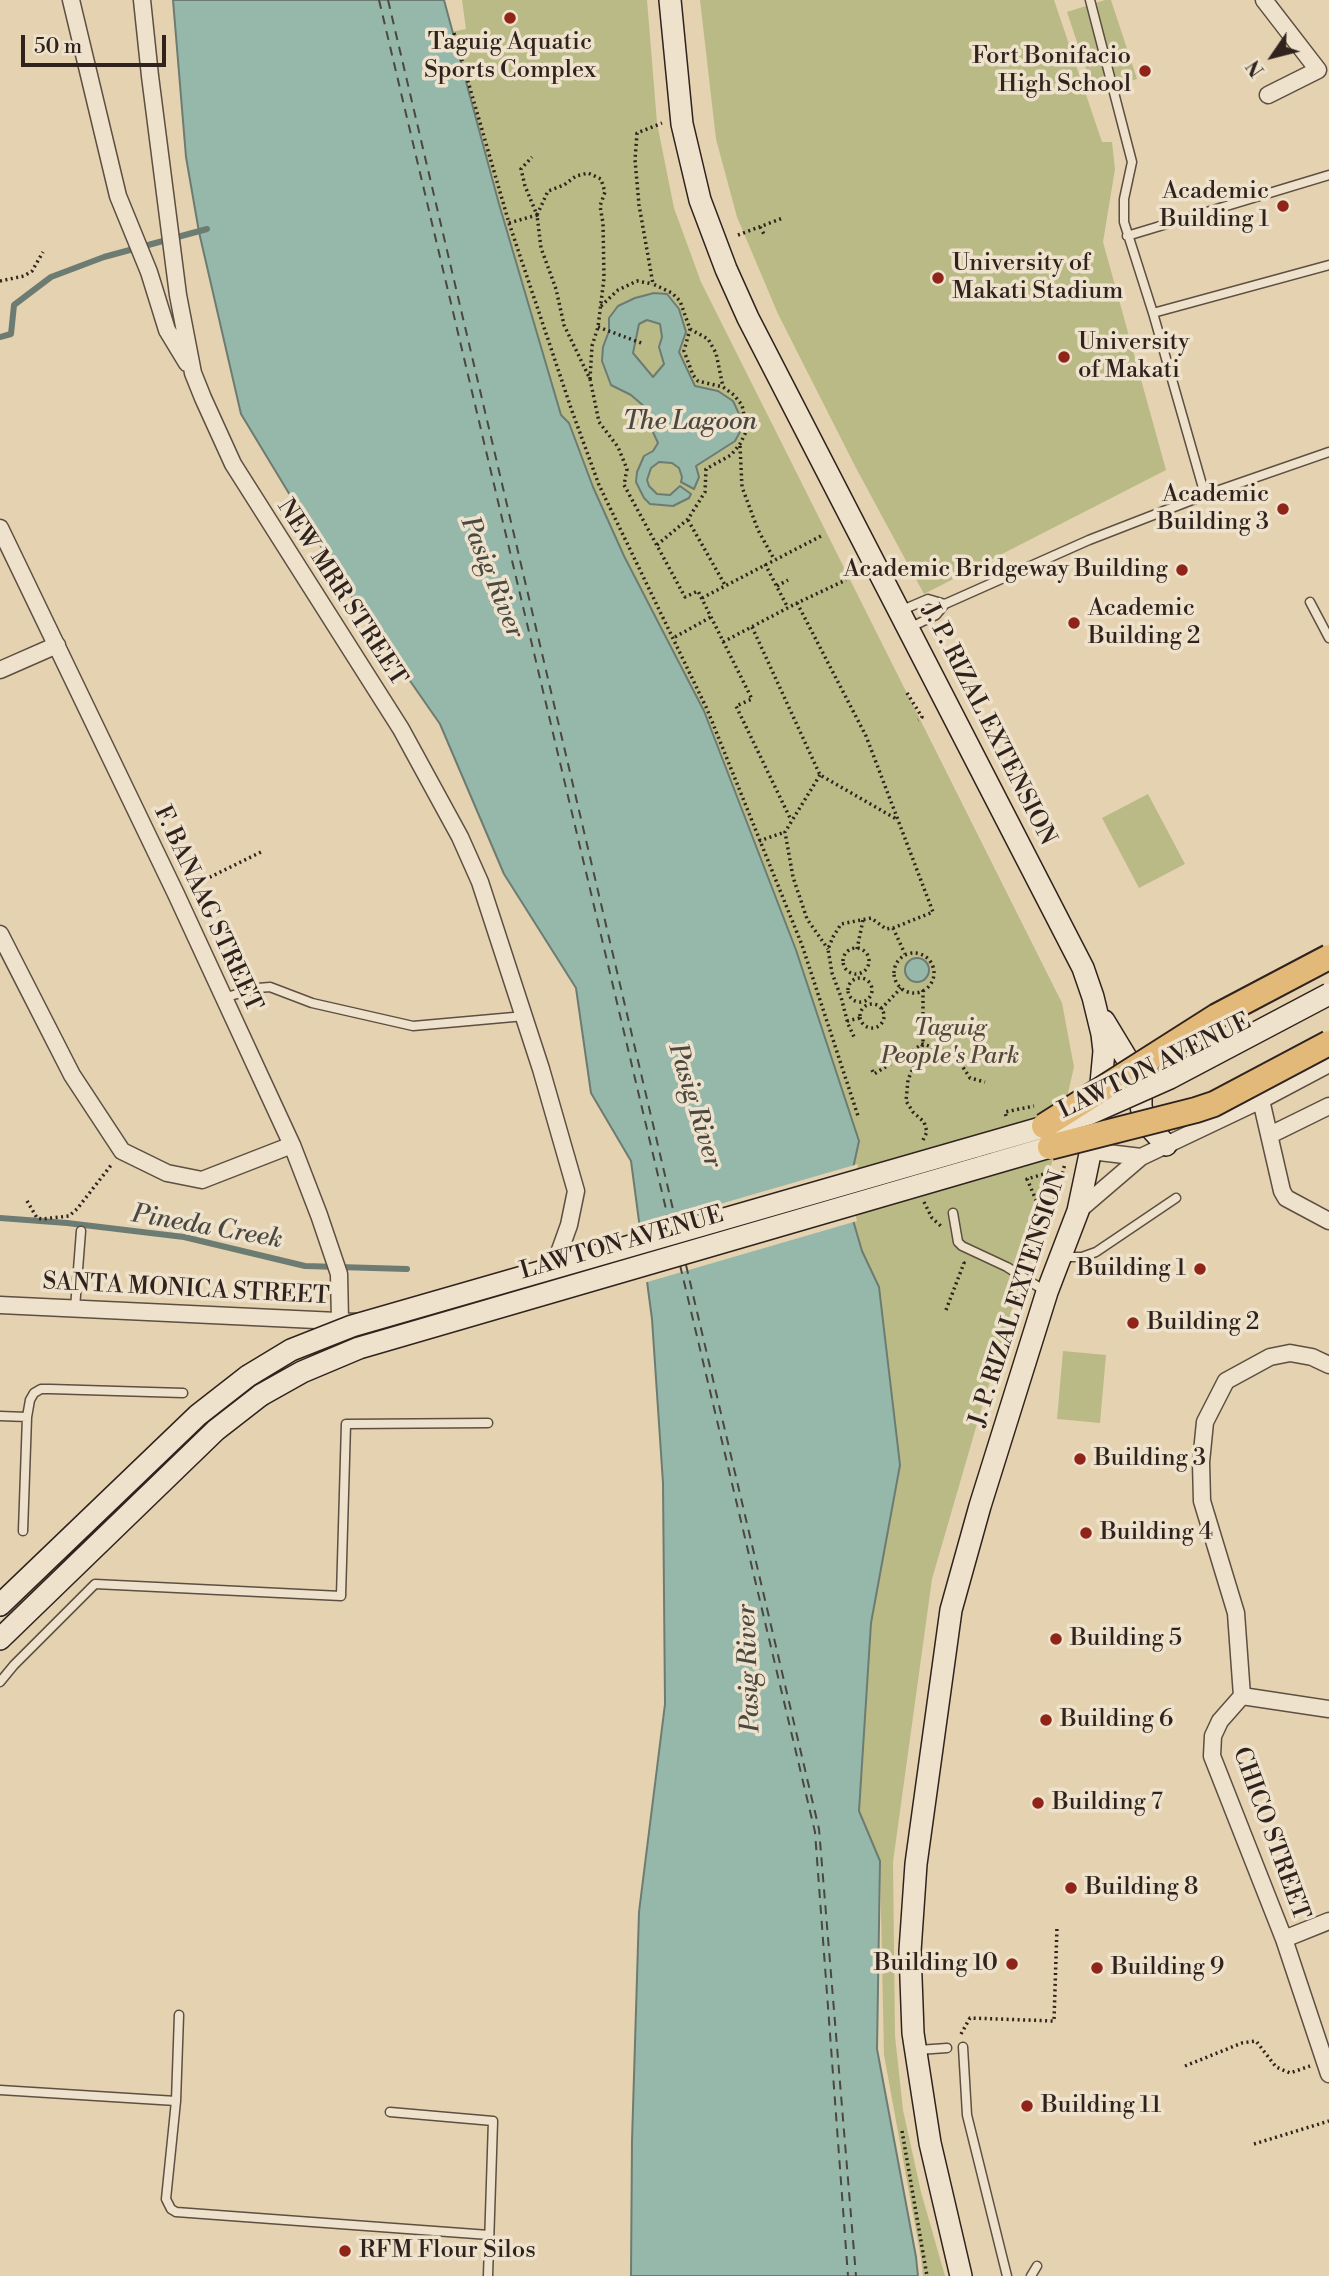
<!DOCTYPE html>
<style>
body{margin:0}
#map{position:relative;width:1329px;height:2276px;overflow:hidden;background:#e5d2b0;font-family:"Libre Bodoni",serif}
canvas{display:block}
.north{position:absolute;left:1238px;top:21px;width:70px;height:70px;-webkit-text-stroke:5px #eee2cc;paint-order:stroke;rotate:235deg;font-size:19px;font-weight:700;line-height:28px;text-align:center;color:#30231e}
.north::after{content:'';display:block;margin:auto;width:24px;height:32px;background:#30231e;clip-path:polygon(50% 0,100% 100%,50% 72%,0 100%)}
.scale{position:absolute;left:21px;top:35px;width:145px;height:32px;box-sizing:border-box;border:4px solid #30231e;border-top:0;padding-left:9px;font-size:21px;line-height:24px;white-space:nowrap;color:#30231e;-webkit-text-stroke:5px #eee2cc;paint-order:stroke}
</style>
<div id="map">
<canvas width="1329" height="2276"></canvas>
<div class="north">N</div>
<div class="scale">50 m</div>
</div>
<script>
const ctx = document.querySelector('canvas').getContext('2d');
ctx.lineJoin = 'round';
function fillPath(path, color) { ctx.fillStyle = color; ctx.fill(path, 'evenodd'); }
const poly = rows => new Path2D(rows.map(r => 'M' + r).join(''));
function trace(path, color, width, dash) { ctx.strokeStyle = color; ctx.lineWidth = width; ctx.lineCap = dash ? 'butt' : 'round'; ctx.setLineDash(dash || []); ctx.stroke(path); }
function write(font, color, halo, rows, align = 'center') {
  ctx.font = font + ' "Libre Bodoni",serif'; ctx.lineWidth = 7; ctx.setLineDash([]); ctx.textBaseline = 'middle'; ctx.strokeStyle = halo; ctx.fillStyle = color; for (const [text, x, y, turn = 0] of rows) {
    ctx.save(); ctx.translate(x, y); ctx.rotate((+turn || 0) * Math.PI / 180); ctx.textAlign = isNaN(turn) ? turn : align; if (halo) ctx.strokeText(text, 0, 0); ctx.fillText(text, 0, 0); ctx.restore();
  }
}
fillPath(poly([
 [462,0,647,0,657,123,674,208,701,282,1062,1003,1074,1067,1037,1227,979,1417,932,1579,893,1862,895,2036,903,2110,921,2192,945,2276,923,2276,921,2258,884,2055,880,1861,859,1811,871,1623,900,1465,879,1287,862,1251,850,1210,852,1173,859,1141,796,950,704,711,624,556,593,487,569,423,561,415,499,204,451,32,466,29],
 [700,0,1054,0,1102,142,1112,142,1115,169,1103,242,1166,470,924,594,856,468,778,314,737,217,716,139],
 [1105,0,1111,0,1137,79,1094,93,1067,12],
 [1148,794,1185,864,1139,888,1102,818],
 [1063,1351,1106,1355,1100,1423,1057,1419]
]), '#baba87');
const water = poly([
 [173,0,444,0,499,204,561,415,569,423,593,487,624,556,704,711,796,950,859,1141,852,1173,850,1210,862,1251,879,1287,900,1465,871,1623,859,1811,880,1861,877,2049,916,2257,918,2276,631,2276,632,2141,639,1912,665,1704,663,1483,652,1319,631,1161,591,1093,576,988,504,874,440,724,351,596,241,414,199,232,186,157,173,0],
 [654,293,667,294,679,309,686,332,679,352,695,386,718,391,733,401,740,416,741,430,735,441,696,466,699,477,694,489,681,482,682,477,679,468,672,463,659,462,651,468,647,480,649,486,657,494,670,495,680,486,691,494,689,498,673,506,650,504,644,498,636,482,637,472,644,456,653,451,658,443,652,430,650,416,646,408,631,395,611,385,602,361,603,347,609,331,609,318,618,306,635,298,654,293],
 [647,320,660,324,662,337,659,347,664,364,653,377,633,353,639,324,647,320],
 '905 970a12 12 0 1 1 24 0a12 12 0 1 1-24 0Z'
]);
fillPath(water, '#96b8aa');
trace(water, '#6d7c72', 2);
fillPath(poly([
 [858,1164,854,1209,857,1221,644,1283,637,1228]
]), '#e5d2b0');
trace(poly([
 [0,337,11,334,14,305,51,277,104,257,207,229],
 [0,1218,67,1223,184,1237,305,1266,407,1269]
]), '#6d7c72', 6);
trace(poly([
 [379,0,670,1226],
 [388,0,676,1222],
 [680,1265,815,1832,848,2276],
 [686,1265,819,1829,856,2276]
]), '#4a4841', 2, [9, 7]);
const service = poly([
 [1090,0,1132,162,1124,199,1124,222,1153,313,1205,495],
 [1127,236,1329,175],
 [1153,313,1329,265],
 [1310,602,1329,638],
 [900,611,928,599,945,604],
 [909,628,936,615,945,604,1089,540,1205,495,1329,452],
 [223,998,258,988,270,987,312,1003,413,1026,525,1016],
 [953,1213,958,1242,962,1246,1007,1267,1045,1291],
 [1064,1257,1082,1257,1096,1252,1176,1198],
 [75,1308,81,1231],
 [0,1416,27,1417],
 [23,1531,27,1417,30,1400,34,1393,41,1389,50,1389,183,1393],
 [0,1682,14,1665,95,1584,341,1596,346,1424,488,1423],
 [179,2015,176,2101,166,2199,171,2209,176,2212,489,2235],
 [963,2047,967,2115,1007,2276],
 [918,2050,947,2048],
 [0,2090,176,2101],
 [390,2112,493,2121,488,2276],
 [1031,2276,1037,2266]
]);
const minor = poly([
 [71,0,118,196,149,272,167,330,187,363],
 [142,0,150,76,178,295,193,373,203,398,233,464,401,729,460,837,480,882,541,1069,576,1191,569,1225,555,1264,544,1286,531,1299],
 [1264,0,1318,70,1268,95],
 [0,528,176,894,292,1145,319,1215,339,1274,340,1320],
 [0,670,57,645],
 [0,934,72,1075,122,1151,167,1173,202,1180,292,1145],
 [1261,1100,1282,1191,1286,1198,1329,1221],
 [1270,1135,1329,1106],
 [1091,1151,1141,1157],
 [1078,1211,1141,1157,1261,1100,1329,1064],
 [0,1305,358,1322],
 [1242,1696,1236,1613,1202,1501,1201,1462,1205,1422,1226,1381,1270,1357,1290,1353,1312,1357,1329,1365],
 [1242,1696,1220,1721,1213,1736,1212,1756,1284,1939,1329,2074],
 [1242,1696,1329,1709],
 [1284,1939,1329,1921]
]);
const secondary = poly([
 [670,0,682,124,700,200,726,269,748,318,1083,968,1093,997,1102,1034,1104,1051,1098,1116,1078,1211,1047,1292,980,1506,951,1610,916,1864,910,1951,913,2033,930,2143,961,2276],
 [1104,1021,1127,1059,1147,1079],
 [1141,1098,1141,1106,1144,1121,1166,1145],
 [0,1605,198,1415,248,1376],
 [0,1639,216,1430,261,1395]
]);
trace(service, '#5d4f42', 11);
trace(minor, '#5d4f42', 19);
trace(secondary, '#30231e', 24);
trace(poly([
 [454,33,509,223,572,411,599,485,707,709,802,945,858,1116],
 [509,223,537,215,525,186,521,169,532,157],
 [760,227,764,234],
 [738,235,783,218],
 [0,281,24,276,32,271,43,252],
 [601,306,618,290,637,281,653,284],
 [598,327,644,344],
 [690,329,708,339,716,353,723,387],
 [590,379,592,346,598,327,604,278,603,223,600,206,605,192,601,179,588,173,576,176,564,185,548,191,537,215,541,248,556,289,564,325,590,379,599,422,618,447,627,469,624,485,685,597,698,591,752,699,736,706,791,820],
 [740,446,742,487,758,530,774,559],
 [688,520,725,585],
 [657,545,688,519,705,492,706,469,731,455,740,444,747,430,742,405,734,395,723,387,698,381,693,375,684,351,690,329,680,301,672,293,653,284,639,205,635,160,637,133,662,123],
 [765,564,788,608],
 [777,586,788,580],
 [702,598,823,535],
 [797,603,866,736,933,912,893,928,886,929,871,918,841,924,833,937,828,949,832,973,841,997,848,1024,855,1039],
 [752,627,820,775,898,820],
 [675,637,711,617],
 [723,642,797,603,846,580],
 [907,693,922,717,918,720],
 [820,775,785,832,793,877,807,919,828,949],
 [759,841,785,832],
 [190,887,261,852],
 [893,928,905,954],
 '843 961a13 13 0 1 1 26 0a13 13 0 1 1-26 0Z',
 [857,949,863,920],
 '894 973a20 20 0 1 1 40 0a20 20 0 1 1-40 0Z',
 '848 990a12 12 0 1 1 24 0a12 12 0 1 1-24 0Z',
 '860 1016a12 12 0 1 1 24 0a12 12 0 1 1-24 0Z',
 [881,1009,901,988],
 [847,1021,860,1018],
 [872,1070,874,1074,923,1044,947,1052,959,1061,970,1078,985,1082],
 [1006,1116,1005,1112,1034,1106],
 [923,1140,927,1132,924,1122,913,1112,906,1101,908,1080,923,1044,923,990],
 [27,1201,37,1218,42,1219,69,1216,77,1209,112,1164],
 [924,1202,932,1218,942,1227],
 [1045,1221,1027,1179,1051,1172,1050,1169],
 [1040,1247,1065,1164],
 [946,1310,964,1263,962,1260],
 [961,2034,970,2018,1054,2021,1057,1926],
 [1185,2066,1242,2043,1256,2041,1276,2067,1290,2073,1310,2066],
 [902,2131,927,2276],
 [1254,2144,1329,2121]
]), '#30231e', 3.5, [2, 3.5]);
trace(service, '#eee2cc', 8);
trace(minor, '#eee2cc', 16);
trace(secondary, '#eee2cc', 21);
const secondaryBridge = poly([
 [248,1376,291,1350,352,1326,1089,1114,1170,1078,1329,994],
 [261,1395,302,1372,359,1348,1050,1147,1065,1140]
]);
const primaryBridge = poly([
 [1044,1126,1217,1016,1329,957],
 [1050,1147,1196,1110,1214,1104,1329,1043]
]);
trace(secondaryBridge, '#30231e', 24, []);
trace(primaryBridge, '#30231e', 28, []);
trace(secondaryBridge, '#eee2cc', 21);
trace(primaryBridge, '#e2b978', 24);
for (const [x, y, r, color] of [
 [510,18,7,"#8f2418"],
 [1145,71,7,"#8f2418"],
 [1283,206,7,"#8f2418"],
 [938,278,7,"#8f2418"],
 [1064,357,7,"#8f2418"],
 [1283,509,7,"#8f2418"],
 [1182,570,7,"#8f2418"],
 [1074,623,7,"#8f2418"],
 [1200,1269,7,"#8f2418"],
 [1133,1323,7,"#8f2418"],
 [1080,1459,7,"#8f2418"],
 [1086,1533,7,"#8f2418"],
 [1056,1639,7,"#8f2418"],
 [1046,1720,7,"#8f2418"],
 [1038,1803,7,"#8f2418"],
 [1071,1888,7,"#8f2418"],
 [1012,1964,7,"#8f2418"],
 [1097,1968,7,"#8f2418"],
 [1027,2106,7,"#8f2418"],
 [345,2251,7,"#8f2418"]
]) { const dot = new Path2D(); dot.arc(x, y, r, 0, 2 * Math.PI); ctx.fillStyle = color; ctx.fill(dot); trace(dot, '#eee2cc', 2.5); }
write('24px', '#30231e', '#eee2cc', [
 ["Taguig Aquatic",510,43,"center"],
 ["Sports Complex",510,71,"center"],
 ["Fort Bonifacio",1131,57,"right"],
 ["High School",1131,85,"right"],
 ["Academic",1269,192,"right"],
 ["Building 1",1269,220,"right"],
 ["University of",952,264],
 ["Makati Stadium",952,292],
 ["University",1078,343],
 ["of Makati",1078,371],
 ["Academic",1269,495,"right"],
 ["Building 3",1269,523,"right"],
 ["Academic Bridgeway Building",1168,570,"right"],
 ["Academic",1088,609],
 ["Building 2",1088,637],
 ["Building 1",1186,1269,"right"],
 ["Building 2",1147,1323],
 ["Building 3",1094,1459],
 ["Building 4",1100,1533],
 ["Building 5",1070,1639],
 ["Building 6",1060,1720],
 ["Building 7",1052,1803],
 ["Building 8",1085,1888],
 ["Building 10",998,1964,"right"],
 ["Building 9",1111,1968],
 ["Building 11",1041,2106],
 ["RFM Flour Silos",359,2251]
], 'left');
write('24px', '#30231e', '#eee2cc', [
 ["NEW MRR STREET",341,593,57],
 ["J. P. RIZAL EXTENSION",988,725,63],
 ["F. BANAAG STREET",207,909,65],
 ["LAWTON AVENUE",1155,1067,-26],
 ["LAWTON AVENUE",622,1244,-16],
 ["SANTA MONICA STREET",186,1290,3],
 ["J. P. RIZAL EXTENSION",1019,1299,-72],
 ["CHICO STREET",1270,1834,70]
]);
write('italic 24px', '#524938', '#eee2cc', [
 ["Taguig",950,1029],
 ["People's Park",950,1057]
]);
write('italic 26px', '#4a4841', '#eee2cc', [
 ["The Lagoon",690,423],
 ["Pasig River",491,578,68],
 ["Pasig River",694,1106,73],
 ["Pineda Creek",207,1228,10],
 ["Pasig River",750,1668,-92]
]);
</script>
